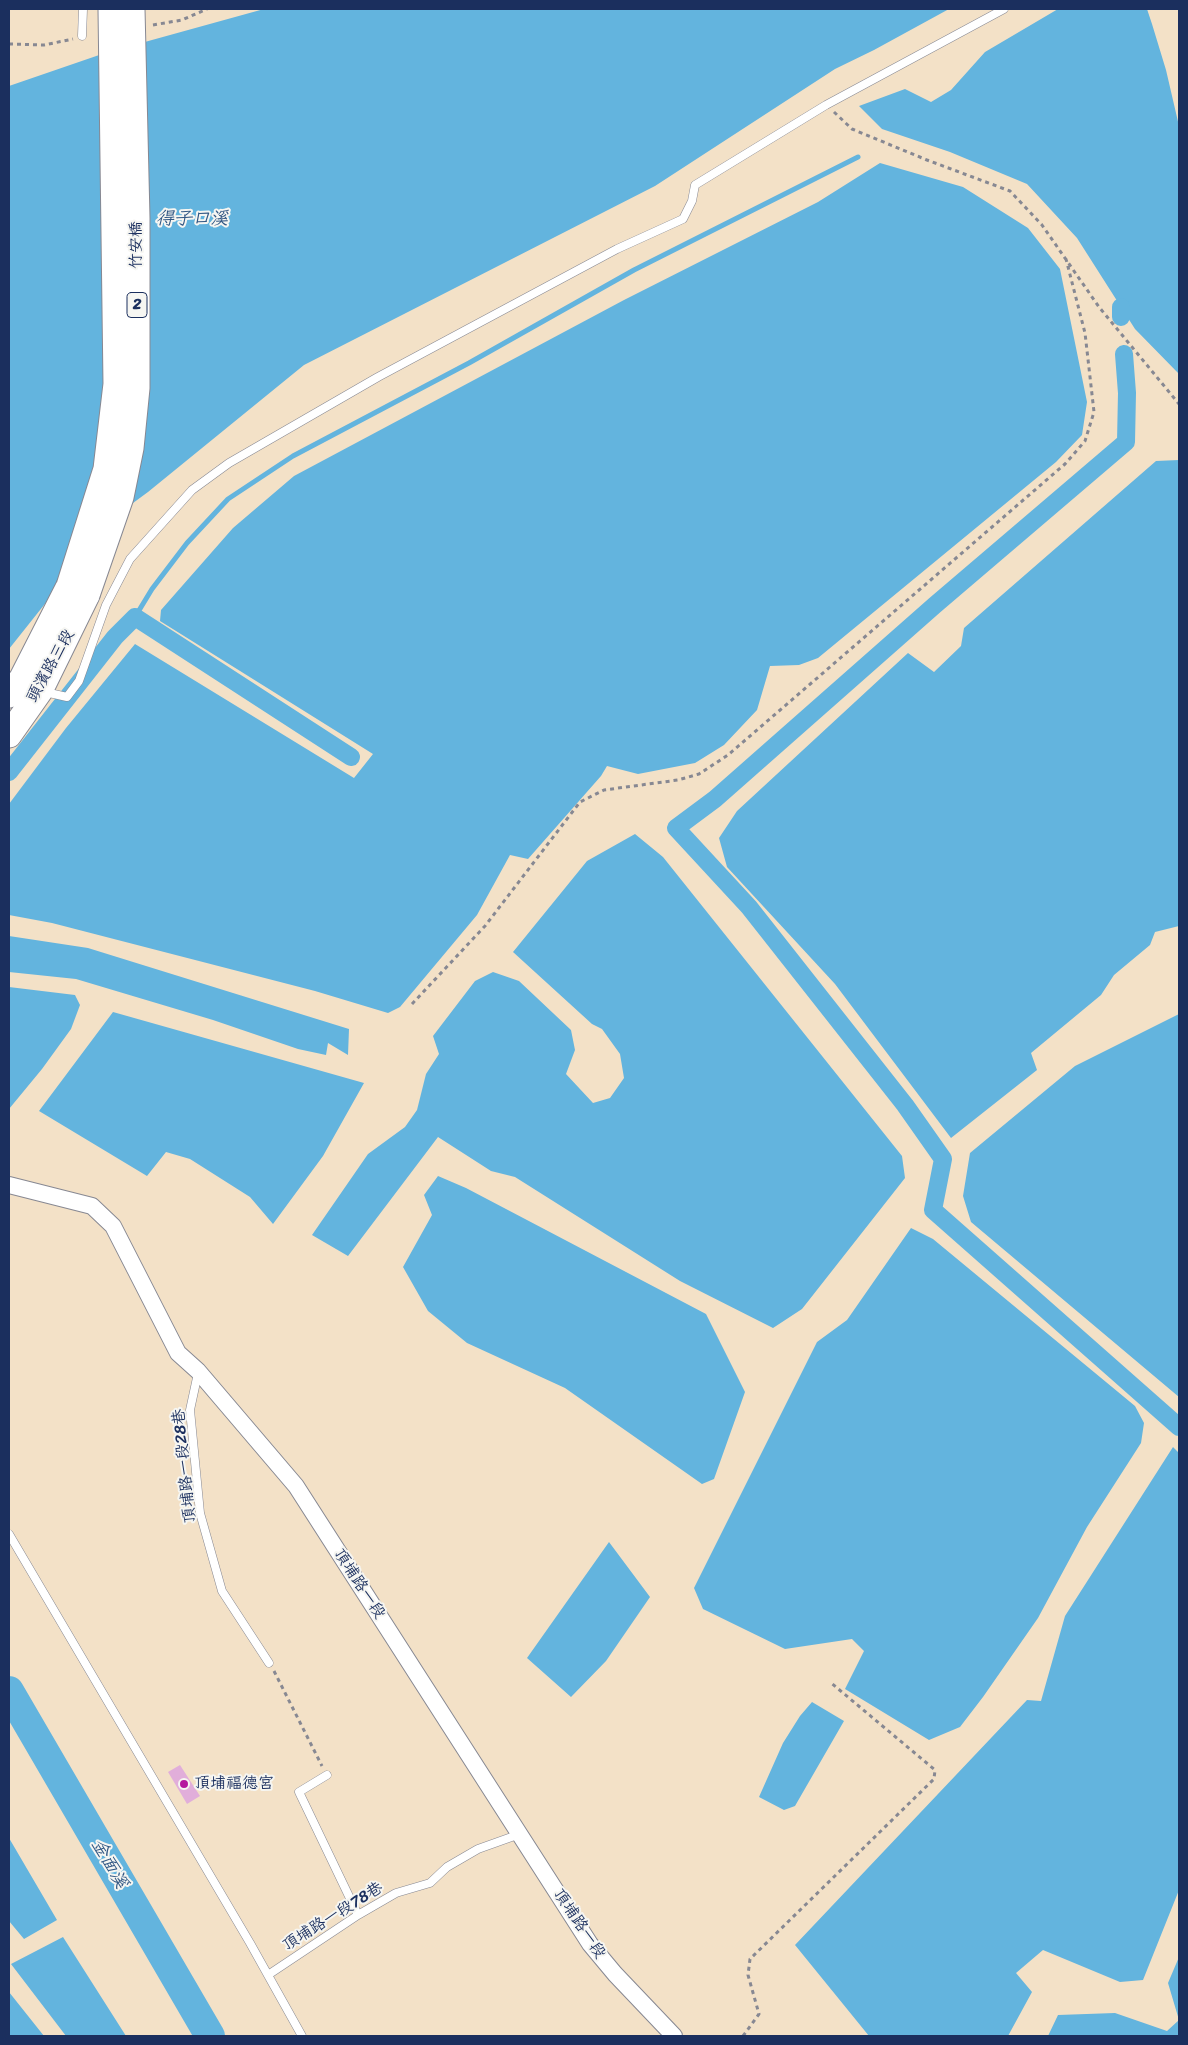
<!DOCTYPE html>
<meta charset="utf-8">
<style>
body{margin:0}
#map{position:relative;width:1188px;height:2045px;overflow:hidden;background:#f3e1c7;font-family:Sriracha,sans-serif}
canvas{display:block}
.frame{position:absolute;inset:0;border:10px solid #1b2f5e;pointer-events:none}
</style>
<div id="map">
<canvas width="1188" height="2045"></canvas>
<div class="frame"></div>
</div>
<script>
const ctx = document.querySelector('canvas').getContext('2d');
ctx.lineJoin = 'round';
function fillPath(path, color) { ctx.fillStyle = color; ctx.fill(path, 'evenodd'); }
const poly = rows => new Path2D(rows.map(r => 'M' + r).join(''));
function trace(path, color, width, dash) { ctx.strokeStyle = color; ctx.lineWidth = width; ctx.lineCap = dash ? 'butt' : 'round'; ctx.setLineDash(dash || []); ctx.stroke(path); }
function write(font, color, halo, rows, align = 'center') {
  ctx.font = font + ' Sriracha,"LXGW WenKai TC",sans-serif'; ctx.lineWidth = 4; ctx.setLineDash([]); ctx.textBaseline = 'middle'; ctx.strokeStyle = halo; ctx.fillStyle = color; for (const [text, x, y, turn = 0] of rows) {
    ctx.save(); ctx.translate(x, y); ctx.rotate((+turn || 0) * Math.PI / 180); ctx.textAlign = isNaN(turn) ? turn : align; if (halo) ctx.strokeText(text, 0, 0); ctx.fillText(text, 0, 0); ctx.restore();
  }
}
fillPath(poly([
 [264,9,949,9,874,50,835,69,655,186,304,365,148,492,114,517,9,649,9,86,105,53],
 [1058,9,1147,9,1152,24,1166,70,1179,126,1179,374,1135,329,1077,238,1027,184,950,152,882,129,859,106,905,89,931,102,951,90,985,52],
 [880,163,963,187,1028,228,1060,269,1087,402,1082,435,1056,462,818,658,799,665,770,666,757,710,724,745,695,763,638,774,607,766,601,776,528,859,510,855,477,915,400,1007,388,1013,315,991,52,923,9,915,9,804,66,728,135,644,354,778,373,754,160,621,161,610,233,528,294,476,624,300,818,202],
 [1179,460,1179,926,1155,932,1150,945,1114,975,1101,995,1031,1053,1037,1070,951,1138,835,984,727,867,719,838,737,811,908,653,934,672,961,646,964,628,1156,461],
 [635,834,663,857,902,1156,905,1178,802,1309,773,1328,680,1281,515,1177,491,1171,438,1137,348,1256,312,1235,368,1154,405,1127,417,1110,426,1074,439,1054,433,1036,475,981,493,972,519,981,571,1030,575,1050,566,1074,593,1103,610,1098,624,1078,620,1054,602,1029,592,1024,513,952,587,861],
 [9,936,88,948,349,1029,348,1055,328,1043,326,1055,298,1049,213,1020,76,979,9,972],
 [9,987,75,995,80,1005,71,1029,42,1069,9,1109],
 [113,1012,364,1083,323,1156,273,1224,250,1197,190,1159,166,1152,147,1176,39,1111],
 [1179,1014,1179,1397,971,1222,963,1196,970,1153,1075,1066],
 [438,1176,466,1188,706,1314,745,1392,714,1479,702,1484,565,1388,467,1343,428,1311,403,1267,432,1215,424,1195],
 [911,1228,933,1239,1135,1406,1144,1423,1141,1443,1087,1527,1038,1618,983,1697,960,1727,929,1740,845,1689,864,1651,852,1639,785,1649,703,1609,694,1588,817,1342,847,1320],
 [1173,1447,1179,1453,1179,1890,1143,1980,1120,1982,1043,1950,1016,1973,1032,1992,1008,2036,869,2036,795,1945,1027,1700,1041,1701,1065,1616],
 [609,1542,650,1597,606,1661,571,1697,527,1658],
 [812,1702,844,1721,795,1806,784,1810,759,1797,783,1743,800,1716],
 [9,1838,57,1920,24,1939,9,1921],
 [63,1937,126,2036,66,2036,11,1964],
 [1179,1957,1179,2036,1048,2036,1058,2015,1115,2013,1167,2031,1179,2020,1168,1983],
 [9,1992,44,2036,9,2036]
]), '#63b4de');
trace(poly([
 [135,617,152,589,187,543,228,499,293,456,469,363,634,270,858,157]
]), '#63b4de', 5);
trace(poly([
 [1121,307,1121,317],
 [1124,354,1127,393,1126,442,935,605,715,799,676,828,749,907,905,1105,943,1159,933,1210,1179,1427],
 [9,772,115,637,135,617,351,757]
]), '#63b4de', 18);
trace(poly([
 [9,1691,210,2036]
]), '#63b4de', 30);
fillPath(poly([
 [180,1765,200,1796,187,1804,168,1772]
]), '#e1aeda');
const service = poly([
 [82,36,83,9],
 [45,692,67,697,79,681,106,605,130,559,192,490,229,463,378,377,617,249,683,219,692,201,695,185,826,105,1004,9],
 [198,1373,190,1410,200,1513,222,1591,269,1663],
 [9,1534,250,1943,302,2036],
 [327,1775,299,1792,358,1915],
 [268,1975,358,1915,396,1893,430,1883,447,1867,478,1849,520,1834]
]);
const minor = poly([
 [9,1185,92,1206,113,1226,178,1353,198,1371,296,1486,590,1944,615,1974,674,2036]
]);
const primary = poly([
 [9,695,22,678,69,586],
 [9,735,40,691,87,595]
]);
trace(service, '#878892', 9);
trace(minor, '#878892', 18);
trace(primary, '#878892', 27);
trace(poly([
 [153,25,182,20,207,9],
 [9,44,44,45,73,39],
 [834,112,852,129,927,160,1010,191,1042,225,1099,307,1179,404],
 [412,1004,485,926,580,802,604,790,678,780,699,774,728,755,1065,464,1085,441,1094,412,1085,333,1066,259],
 [274,1671,322,1766],
 [743,2036,759,2014,748,1975,750,1959,934,1779,935,1770,830,1682]
]), '#878892', 3, [4, 4]);
trace(service, '#fff', 8);
trace(minor, '#fff', 16);
trace(primary, '#fff', 25);
const primaryBridge = poly([
 [69,586,106,469,116,384,111,9],
 [87,595,121,497,131,448,137,388,137,218,132,9]
]);
trace(primaryBridge, '#878892', 27, []);
trace(primaryBridge, '#fff', 25);
for (const [x, y, r, color] of [
 [184,1784,5,"#b5179e"]
]) { const dot = new Path2D(); dot.arc(x, y, r, 0, 2 * Math.PI); ctx.fillStyle = color; ctx.fill(dot); trace(dot, '#f6f6f2', 2); }
for (const [x, y, w] of [
 [137,305,20]
]) { const box = new Path2D(); box.roundRect(x - w / 2, y - 12.5, w, 25, 4); ctx.fillStyle = '#f6f6f2'; ctx.fill(box); trace(box, '#1b2f5e', 1); }
write('bold 15px', '#1b2f5e', null, [
 ["2",137,305]
]);
write('16px', '#1b2f5e', '#f6f6f2', [
 ["竹安橋",137,245,-90],
 ["頭濱路三段",51,666,-61],
 ["頂埔路一段28巷",185,1466,-96],
 ["頂埔路一段",359,1584,57],
 ["頂埔路一段78巷",333,1917,-32],
 ["頂埔路一段",579,1924,56]
]);
write('16px', '#1b2f5e', '#f6f6f2', [
 ["頂埔福德宮",194,1784]
], 'left');
write('italic 18px', '#315784', '#f6f6f2', [
 ["得子口溪",192,219],
 ["金面溪",109,1864,60]
]);
</script>
